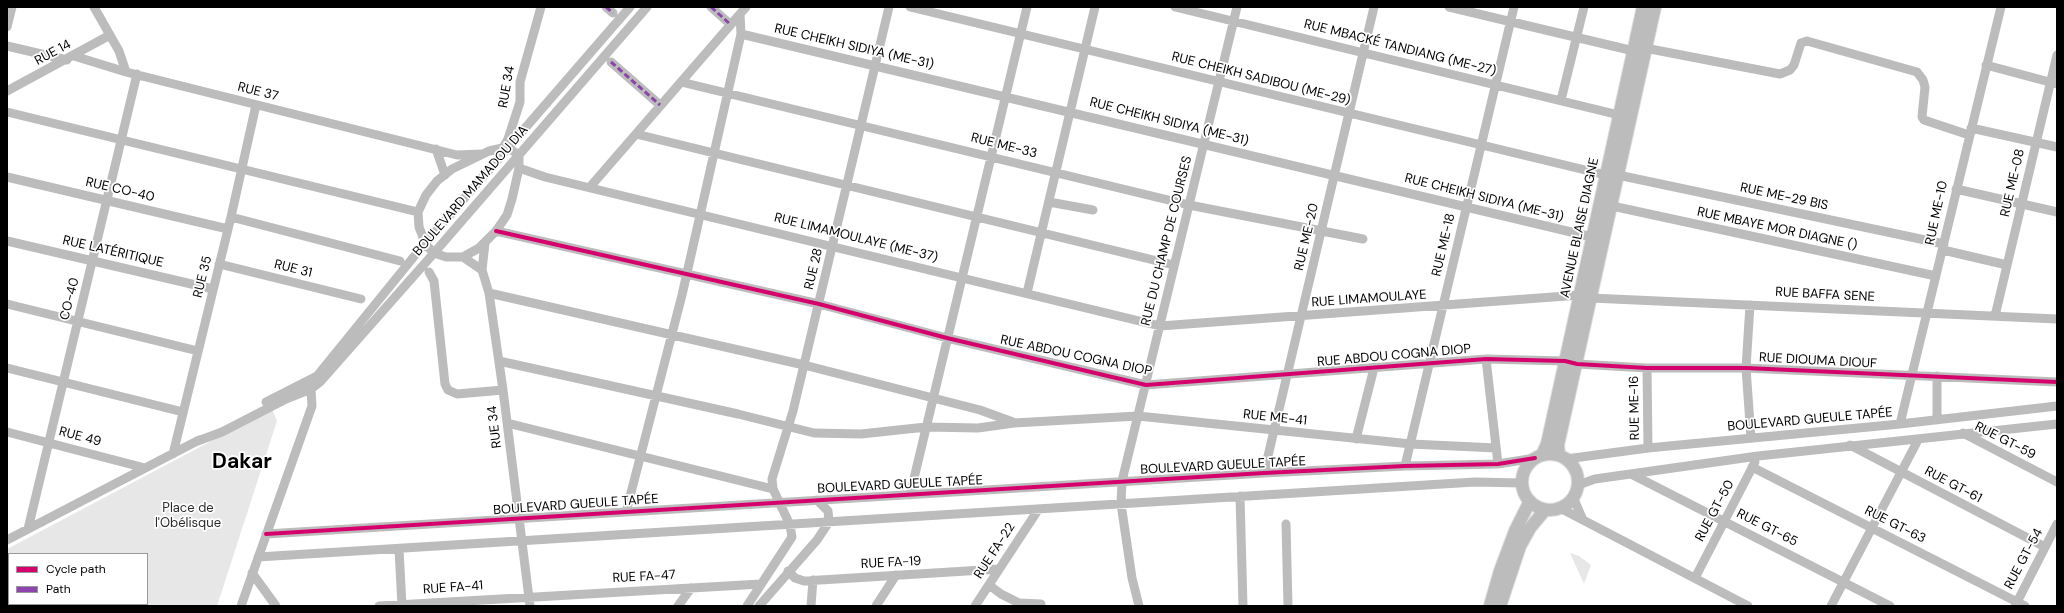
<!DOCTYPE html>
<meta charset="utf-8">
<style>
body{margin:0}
#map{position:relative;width:2064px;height:613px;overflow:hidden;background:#fff;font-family:"DM Sans",sans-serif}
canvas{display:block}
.frame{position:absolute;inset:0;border:8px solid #000;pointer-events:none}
.legend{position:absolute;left:8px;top:553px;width:140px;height:52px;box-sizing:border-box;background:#fff;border:1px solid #999;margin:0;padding:5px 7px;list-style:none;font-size:12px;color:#000}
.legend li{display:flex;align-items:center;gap:8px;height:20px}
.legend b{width:20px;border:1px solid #999}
</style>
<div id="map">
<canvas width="2064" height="613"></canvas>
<div class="frame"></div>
<ul class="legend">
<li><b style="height:5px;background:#d6006c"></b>Cycle path</li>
<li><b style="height:5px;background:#8e44ad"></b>Path</li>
</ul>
</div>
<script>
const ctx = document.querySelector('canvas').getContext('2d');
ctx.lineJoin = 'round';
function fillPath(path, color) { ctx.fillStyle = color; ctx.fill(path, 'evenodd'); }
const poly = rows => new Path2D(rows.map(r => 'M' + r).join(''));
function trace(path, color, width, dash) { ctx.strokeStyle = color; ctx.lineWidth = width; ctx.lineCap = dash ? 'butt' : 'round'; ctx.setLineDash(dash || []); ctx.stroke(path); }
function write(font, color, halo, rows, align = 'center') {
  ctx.font = font + ' "DM Sans",sans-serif'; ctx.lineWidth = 3.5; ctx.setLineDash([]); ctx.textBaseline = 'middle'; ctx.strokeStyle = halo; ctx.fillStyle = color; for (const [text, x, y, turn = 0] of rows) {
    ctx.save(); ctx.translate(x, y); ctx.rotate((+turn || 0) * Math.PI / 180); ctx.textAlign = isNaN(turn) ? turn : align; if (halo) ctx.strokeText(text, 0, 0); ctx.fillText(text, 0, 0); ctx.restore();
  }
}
fillPath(poly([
 [272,409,277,421,217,606,7,606,7,549],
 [9,554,147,554,147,604,9,604],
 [1570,553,1579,556,1591,565,1584,584]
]), '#e7e7e7');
const major = poly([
 '1522 482a28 28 0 1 1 56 0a28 28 0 1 1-56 0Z',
 [1542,455,1547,444,1643,7],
 [1559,455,1558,445,1655,7],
 [1490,606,1500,571,1515,531,1530,501],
 [1500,606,1520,546,1530,528,1545,510]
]);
trace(major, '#dbdbdb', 14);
trace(poly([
 [94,7,119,51,126,72],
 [606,7,613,13],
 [711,7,730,24],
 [910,7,1606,175],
 [1175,7,1619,115],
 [1449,7,1638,52],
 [7,27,12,7],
 [741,34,1592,237],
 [7,46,67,60],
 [1645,48,1780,74,1790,70,1794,65,1801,43,1807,41,1917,72,1923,80,1925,87,1922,117,1924,120,1969,135],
 [74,56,126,72,457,155,482,154],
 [611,62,660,105],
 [1986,65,2057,84],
 [681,82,1189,205,1363,239],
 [7,91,110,35],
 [1561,100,1584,7],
 [7,112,418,212],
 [1971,128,2057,147],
 [636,134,1174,265],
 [507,147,519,155,519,168,512,199,507,215,496,231,479,248,463,257,446,257,434,253,426,245,419,227,418,212,426,195,437,181,452,169,489,151,507,147],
 [503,148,508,139,520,102,520,82,541,7],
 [436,149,445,175],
 [519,168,545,177,1160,326,1580,295,1591,298,2057,319],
 [1618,175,1944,244],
 [7,177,228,229],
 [590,187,746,7],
 [1956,189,2057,212],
 [1049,202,1093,210],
 [1612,206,1936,276],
 [231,217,400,261],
 [496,231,819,304,947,338,1146,385,1486,359,1565,361,1577,364,1647,368,1746,368,2057,382],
 [7,241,213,289],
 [1943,250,2007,265],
 [463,257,482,270,489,293,503,390,530,606],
 [219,264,361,299],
 [482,270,485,243],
 [429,272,434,281,445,384,448,390,457,394,503,390],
 [489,293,804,365,980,410,1013,422],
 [1027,293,1095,7],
 [7,304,198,351],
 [1750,305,1746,368,1751,438],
 [1995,316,2057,55],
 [1486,359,1498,464],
 [499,361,738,414,814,433,861,434,926,427,978,428,1014,423,1138,416,1411,444,1496,448],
 [7,368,183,412],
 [1647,368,1648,448],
 [266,402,317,376],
 [1937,419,1937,376],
 [507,423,773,489],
 [1900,424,2001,7],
 [7,432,145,468],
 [1963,433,2057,482],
 [1356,439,1374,368],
 [195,442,222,432,286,399,311,389,320,382,434,253,647,7],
 [1850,445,2045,547],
 [173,454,231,217,256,105],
 [1566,459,1648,448,1900,424,2057,406],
 [1405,466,1514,7],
 [1752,467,2025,606],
 [1264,473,1374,7],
 [1631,474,1890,606],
 [1578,485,1595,479,1758,456,2057,424],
 [910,495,1027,7],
 [1240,496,1243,606],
 [1573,497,1583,520],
 [1560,508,1748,606],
 [626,512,682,295,741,34,740,14],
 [1286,524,1288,606],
 [28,529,137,74],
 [266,534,1264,473,1405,466,1498,464,1535,458],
 [7,540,199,440],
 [399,549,402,606],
 [258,557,1475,482,1522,483],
 [788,571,795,578,804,581,999,569],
 [252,573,276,606],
 [1695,578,1755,462],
 [989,585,1001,594,1019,603,1041,604],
 [241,606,312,406,311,389,317,376,416,254,630,7],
 [379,606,761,584],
 [678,606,691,588],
 [747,606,792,537,790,525,773,489,772,479,793,411,889,7],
 [759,606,817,540,829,522,828,511,817,500],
 [811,606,813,580],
 [876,606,896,575],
 [975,606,1038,510],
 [1139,606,1132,578,1121,504,1122,481,1237,7],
 [1831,606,1918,440],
 [2015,606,2057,524]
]), '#bcbcbc', 9);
trace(major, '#bcbcbc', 12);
trace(poly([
 [606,7,613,13],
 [711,7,730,24],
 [611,62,660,105]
]), '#8e44ad', 3, [6, 3]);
trace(poly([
 [496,231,819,304,947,338,1146,385,1486,359,1565,361,1577,364,1647,368,1746,368,2057,382],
 [266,534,1264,473,1405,466,1498,464,1535,458]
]), '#d6006c', 4);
write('13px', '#000', '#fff', [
 ["RUE CHEIKH SIDIYA (ME-31)",854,47,13],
 ["RUE MBACKÉ TANDIANG (ME-27)",1400,48,14],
 ["RUE 14",53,53,-28],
 ["RUE CHEIKH SADIBOU (ME-29)",1261,79,14],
 ["RUE 34",507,87,-80],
 ["RUE 37",258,92,14],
 ["RUE CHEIKH SIDIYA (ME-31)",1169,122,14],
 ["RUE ME-33",1004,146,14],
 ["RUE ME-08",2013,183,-77],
 ["RUE CO-40",120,190,13],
 ["BOULEVARD MAMADOU DIA",471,191,-49],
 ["RUE ME-29 BIS",1784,197,12],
 ["RUE CHEIKH SIDIYA (ME-31)",1484,198,14],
 ["RUE ME-10",1937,213,-78],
 ["AVENUE BLAISE DIAGNE",1580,228,-78],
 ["RUE MBAYE MOR DIAGNE ()",1777,229,12],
 ["RUE ME-20",1307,237,-77],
 ["RUE LIMAMOULAYE (ME-37)",856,238,14],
 ["RUE DU CHAMP DE COURSES",1167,241,-76],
 ["RUE ME-18",1444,245,-77],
 ["RUE LATÉRITIQUE",113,252,13],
 ["RUE 31",293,269,14],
 ["RUE 28",814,269,-77],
 ["RUE 35",203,277,-76],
 ["RUE BAFFA SENE",1825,295,3],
 ["CO-40",70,299,-76],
 ["RUE LIMAMOULAYE",1369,299,-4],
 ["RUE ABDOU COGNA DIOP",1076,356,12],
 ["RUE ABDOU COGNA DIOP",1394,356,-5],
 ["RUE DIOUMA DIOUF",1818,361,3],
 ["RUE ME-16",1635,408,-91],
 ["RUE ME-41",1275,418,6],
 ["BOULEVARD GUEULE TAPÉE",1810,420,-5],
 ["RUE 34",495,427,-97],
 ["RUE 49",80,437,15],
 ["RUE GT-59",2005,441,27],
 ["BOULEVARD GUEULE TAPÉE",1223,466,-3],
 ["BOULEVARD GUEULE TAPÉE",900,485,-3],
 ["RUE GT-61",1953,485,28],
 ["BOULEVARD GUEULE TAPÉE",576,505,-4],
 ["RUE GT-50",1715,511,-62],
 ["RUE GT-63",1895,525,27],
 ["RUE GT-65",1767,528,27],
 ["RUE FA-22",995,551,-57],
 ["RUE GT-54",2024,559,-62],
 ["RUE FA-19",891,563,-3],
 ["RUE FA-47",644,577,-3],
 ["RUE FA-41",453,588,-4]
]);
write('13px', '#2b2b2b', '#fff', [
 ["Place de",188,509],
 ["l'Obélisque",188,524]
]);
write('bold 21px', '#000', '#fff', [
 ["Dakar",242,462]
]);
</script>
